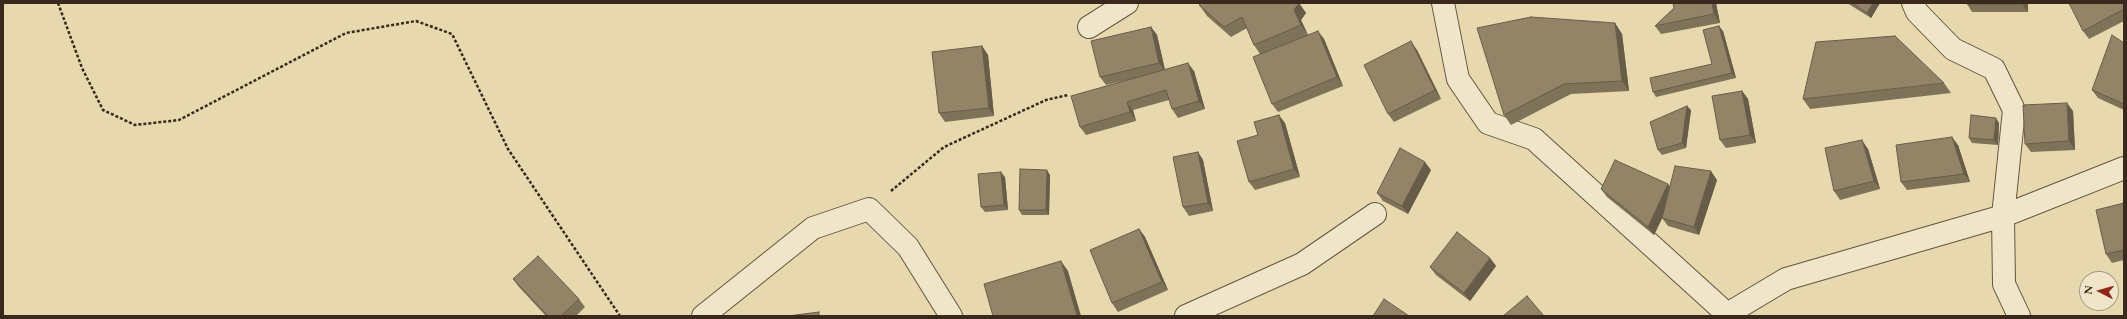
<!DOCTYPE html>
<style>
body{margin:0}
#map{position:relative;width:2127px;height:319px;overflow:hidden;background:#e7d9ad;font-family:"EB Garamond",serif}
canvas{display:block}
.frame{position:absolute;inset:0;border:4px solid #39281b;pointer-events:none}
.north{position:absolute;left:2079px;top:271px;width:40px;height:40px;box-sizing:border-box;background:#efe6ca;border:1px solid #a69a84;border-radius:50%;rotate:276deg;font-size:11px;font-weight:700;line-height:16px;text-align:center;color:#39281b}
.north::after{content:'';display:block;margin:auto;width:14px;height:18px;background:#8f2418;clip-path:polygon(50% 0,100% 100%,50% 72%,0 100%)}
</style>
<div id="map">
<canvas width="2127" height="319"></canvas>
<div class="frame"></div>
<div class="north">N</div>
</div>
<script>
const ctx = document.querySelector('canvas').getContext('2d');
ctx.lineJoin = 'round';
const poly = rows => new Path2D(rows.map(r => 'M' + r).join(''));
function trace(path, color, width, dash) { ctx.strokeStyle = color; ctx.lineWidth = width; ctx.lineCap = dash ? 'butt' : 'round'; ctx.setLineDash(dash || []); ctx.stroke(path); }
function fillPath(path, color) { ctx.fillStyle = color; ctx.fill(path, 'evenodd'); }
const minor = poly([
 [1443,3,1458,79,1488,123,1534,139,1727,314],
 [1913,3,1917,12,1953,49,1994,69,2014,110,2003,216,2004,284,2019,316],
 [1089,27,1127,3],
 [703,316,813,228,869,209,908,247,951,316],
 [1186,316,1302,264,1375,214],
 [1724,316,1786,279,2003,216,2124,168]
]);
trace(minor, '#645440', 24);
trace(poly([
 [58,3,82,68,103,110,135,125,179,120,346,33,416,21,452,34,508,149,620,316],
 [891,191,944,147,1046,100,1068,95]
]), '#39281b', 2.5, [3, 2]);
trace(minor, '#efe6ca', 22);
fillPath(poly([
 [1199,3,1299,3,1306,13,1301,20,1308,35,1324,39,1343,86,1278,112,1272,104,1260,54,1254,45,1247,28,1231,37,1207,16,1200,6],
 [1673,3,1716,3,1720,23,1661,34,1655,26,1674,8],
 [1847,3,1880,3,1871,18],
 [2028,3,2028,12,1972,12,1967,4],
 [2124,3,2124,21,2089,39,2083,31],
 [1615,23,1622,34,1629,91,1571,94,1511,125,1504,115],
 [1151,27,1157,35,1165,69,1194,71,1205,109,1178,118,1172,109,1169,100,1133,110,1136,121,1086,135,1080,127,1127,80,1106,85,1100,77],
 [1723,31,1736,78,1656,97,1653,92,1712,64],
 [2124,43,2124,110,2098,98,2092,90],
 [982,46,988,55,994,116,945,122,939,113],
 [1417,50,1441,99,1394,122,1388,114],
 [1944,83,1951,93,1810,109,1803,99],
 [1742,91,1748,99,1756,143,1726,148,1720,140],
 [1691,110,1686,148,1662,155,1658,150],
 [2073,111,2075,150,2031,152,2025,144],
 [1285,123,1300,177,1255,190,1249,182,1258,135],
 [1999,123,1998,145,1972,143,1969,138],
 [1958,145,1970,182,1907,190,1901,182],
 [1868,149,1880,189,1840,200,1834,191],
 [1198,152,1203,160,1213,211,1189,216,1183,207],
 [1431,170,1408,214,1383,201,1377,193],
 [1050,175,1049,215,1022,215,1019,210],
 [1005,177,1008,210,985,212,981,207],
 [1717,180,1699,235,1668,226,1662,218,1663,217,1654,235,1607,197,1601,189,1670,187],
 [2124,203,2124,260,2112,263,2106,254],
 [1139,229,1145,237,1168,290,1118,312,1112,303],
 [1490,258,1496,266,1470,301,1436,275,1430,267],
 [513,279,579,299,585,307,576,316,546,316,519,287]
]), '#7e7259');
fillPath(poly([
 [1299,3,1306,13,1301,20,1308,35,1301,25,1294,10],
 [1712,3,1716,3,1720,23,1714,14],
 [1873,3,1880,3,1871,18,1867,13],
 [2022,3,2028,3,2028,12,2022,4],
 [1615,23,1622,34,1629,91,1622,81],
 [1719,26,1723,31,1736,78,1732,73],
 [1151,27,1157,35,1165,71,1159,63],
 [1318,31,1324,39,1343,86,1337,77],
 [1411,41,1417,50,1441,99,1435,90],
 [982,46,988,55,994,116,989,108],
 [1188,63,1194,71,1205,109,1199,101],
 [1742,91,1748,99,1756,143,1750,135],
 [1127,102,1133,110,1136,121,1130,112],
 [2067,103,2073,111,2075,150,2069,141],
 [1687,106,1691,110,1686,148,1682,143],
 [1279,115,1285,123,1300,177,1294,169],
 [1996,118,1999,123,1998,145,1994,140],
 [1952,137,1958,145,1970,182,1964,174],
 [1862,140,1868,149,1880,189,1874,181],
 [1198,152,1203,160,1213,211,1208,203],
 [1425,162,1431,170,1408,214,1402,206],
 [1047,170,1050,175,1049,215,1046,210],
 [1711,171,1717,180,1699,235,1694,227],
 [1001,172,1005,177,1008,210,1004,205],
 [1668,184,1674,192,1654,235,1648,227],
 [1139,229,1145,237,1168,290,1162,282],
 [1490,258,1496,266,1470,301,1464,293],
 [1061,261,1068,271,1081,316,1077,316]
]), '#675c48');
const building = poly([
 [1199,3,1299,3,1294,10,1301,25,1254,45,1242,17,1224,27,1200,6,1199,3],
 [1673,3,1712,3,1714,14,1655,26,1674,8,1673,3],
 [1852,3,1873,3,1867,13,1852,3],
 [1967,3,2022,3,2022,4,1967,4,1967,3],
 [2069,3,2124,3,2124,9,2083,31,2069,3],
 [1531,17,1615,23,1622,81,1564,84,1504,115,1477,28,1531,17],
 [1719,26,1732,73,1653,92,1650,78,1712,64,1703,30,1719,26],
 [1151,27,1159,63,1100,77,1091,41,1151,27],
 [1318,31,1337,77,1272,104,1253,57,1318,31],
 [2112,35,2124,43,2124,104,2092,90,2112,35],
 [1895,36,1944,83,1803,99,1816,42,1895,36],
 [1411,41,1435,90,1388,114,1364,65,1411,41],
 [982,46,989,108,939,113,932,52,982,46],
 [1188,63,1199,101,1172,109,1166,90,1127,102,1130,112,1080,127,1071,96,1188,63],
 [1742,91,1750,135,1720,140,1712,96,1742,91],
 [2067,103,2069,141,2025,144,2023,105,2067,103],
 [1687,106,1682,143,1658,150,1650,122,1687,106],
 [1279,115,1294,169,1249,182,1237,141,1258,135,1254,122,1279,115],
 [1971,115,1996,118,1994,140,1969,138,1971,115],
 [1952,137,1964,174,1901,182,1896,145,1952,137],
 [1862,140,1874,181,1834,191,1825,148,1862,140],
 [1400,148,1425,162,1402,206,1377,193,1400,148],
 [1198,152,1208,203,1183,207,1173,157,1198,152],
 [1615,160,1668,184,1648,227,1601,189,1615,160],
 [1675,166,1711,171,1694,227,1662,218,1675,166],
 [1020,169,1047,170,1046,210,1019,210,1020,169],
 [1001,172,1004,205,981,207,978,174,1001,172],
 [2124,203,2124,250,2106,254,2096,210,2124,203],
 [1139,229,1162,282,1112,303,1090,250,1139,229],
 [1457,232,1490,258,1464,293,1430,267,1457,232],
 [538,256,579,299,561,316,548,316,513,279,538,256],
 [1061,261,1077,316,993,316,984,284,1061,261],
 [1527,296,1544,316,1503,316,1527,296],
 [1384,299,1409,316,1373,316,1384,299],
 [819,312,819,316,788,316,819,312]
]);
fillPath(building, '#938467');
trace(building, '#675c48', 1);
</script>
